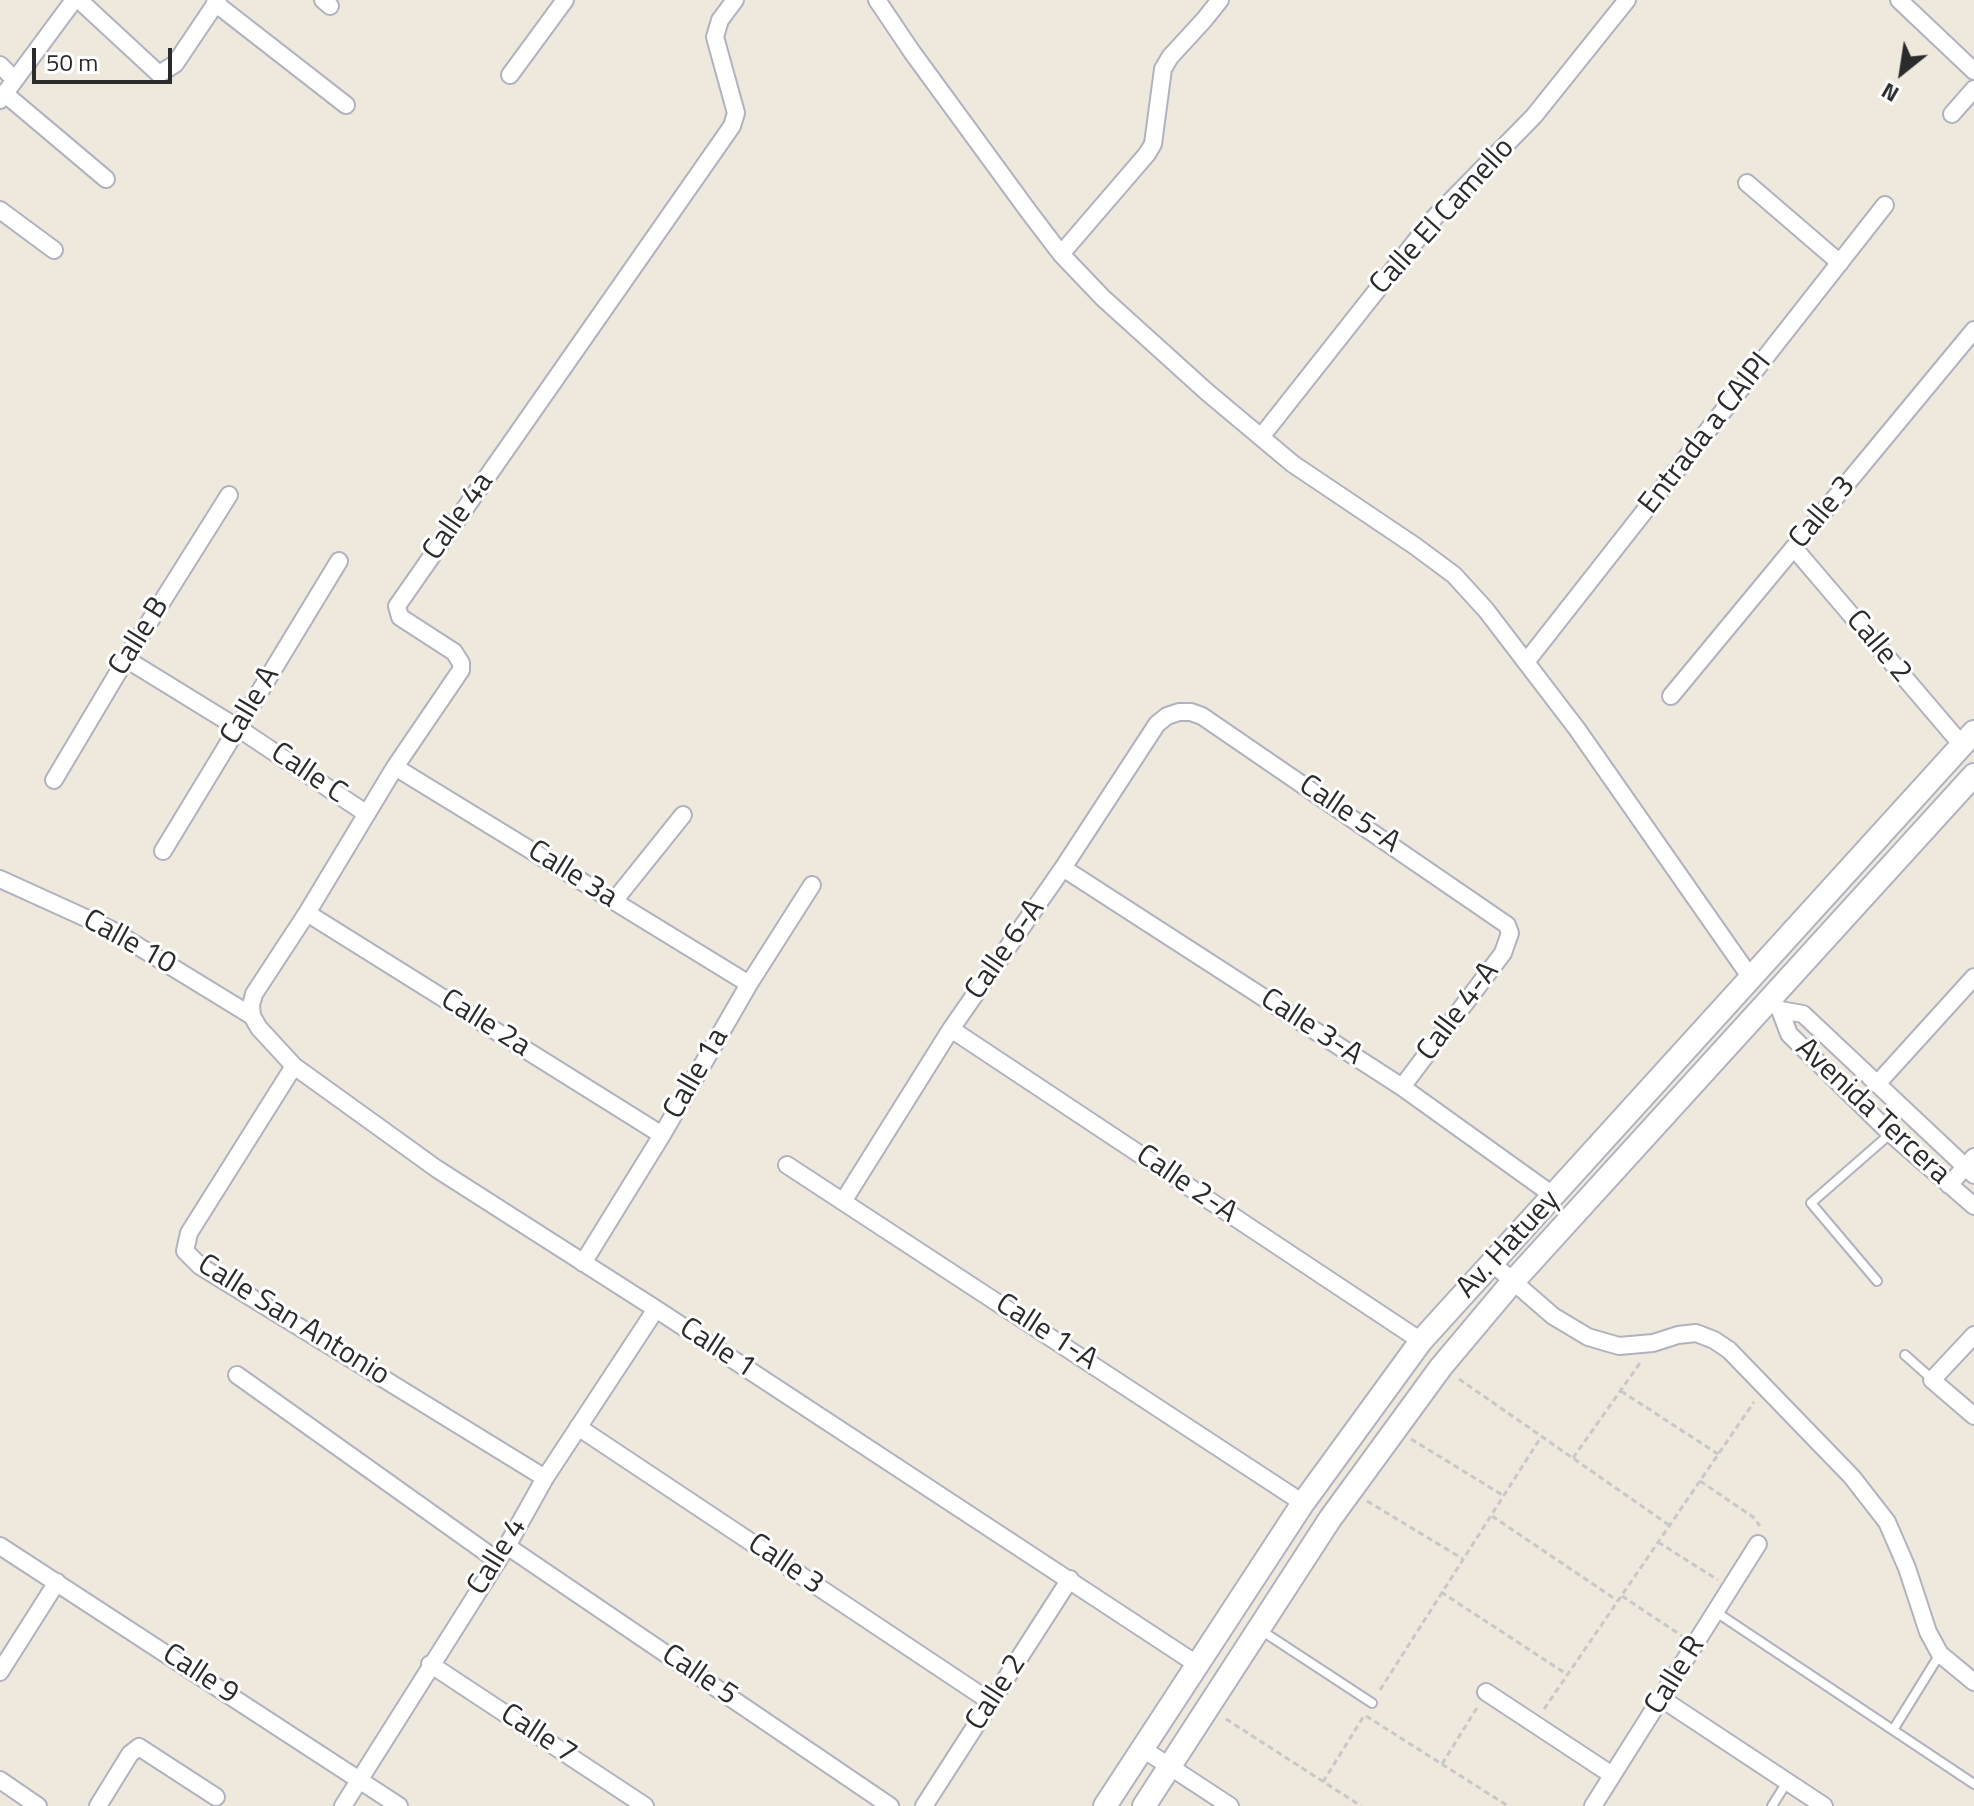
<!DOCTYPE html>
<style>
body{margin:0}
#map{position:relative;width:1974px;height:1806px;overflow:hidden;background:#eee8dd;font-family:"Titillium Web",sans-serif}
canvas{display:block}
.north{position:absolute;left:1862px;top:32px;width:80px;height:80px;-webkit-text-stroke:6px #fff;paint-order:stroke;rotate:210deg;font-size:22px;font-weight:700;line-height:32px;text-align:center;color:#2b2b2b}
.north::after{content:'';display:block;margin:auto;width:28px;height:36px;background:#2b2b2b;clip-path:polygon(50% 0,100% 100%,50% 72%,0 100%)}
.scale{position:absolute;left:32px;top:48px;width:140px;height:36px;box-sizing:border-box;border:4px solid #2b2b2b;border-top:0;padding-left:10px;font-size:24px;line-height:28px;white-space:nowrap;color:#2b2b2b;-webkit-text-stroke:6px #fff;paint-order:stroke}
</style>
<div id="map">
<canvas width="1974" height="1806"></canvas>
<div class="north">N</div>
<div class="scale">50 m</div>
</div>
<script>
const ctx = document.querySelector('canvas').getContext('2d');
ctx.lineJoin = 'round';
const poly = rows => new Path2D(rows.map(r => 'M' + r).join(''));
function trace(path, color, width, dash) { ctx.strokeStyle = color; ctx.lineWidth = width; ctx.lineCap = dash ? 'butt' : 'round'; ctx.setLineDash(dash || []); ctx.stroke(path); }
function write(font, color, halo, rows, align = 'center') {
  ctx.font = font + ' "Titillium Web",sans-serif'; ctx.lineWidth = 6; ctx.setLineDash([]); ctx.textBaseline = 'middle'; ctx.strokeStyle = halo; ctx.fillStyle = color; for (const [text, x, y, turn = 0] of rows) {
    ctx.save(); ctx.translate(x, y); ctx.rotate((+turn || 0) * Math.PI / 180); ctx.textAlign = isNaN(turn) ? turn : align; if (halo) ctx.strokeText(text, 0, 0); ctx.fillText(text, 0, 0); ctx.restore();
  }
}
const lane = poly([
 [1877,1281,1811,1203,1890,1134],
 [1905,1355,1932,1379],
 [1716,1612,1974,1784],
 [1259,1629,1372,1703],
 [1893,1730,1940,1654],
 [1772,1806,1787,1782]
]);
const street = poly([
 [79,0,159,74,175,64,218,0],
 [323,0,330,6],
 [735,0,720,20,715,37,736,113,732,126,397,606,400,617,454,652,461,663,461,670,395,767,307,913,254,994,251,1005,252,1016,259,1028,294,1066,437,1169,656,1309,1198,1665],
 [877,0,912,52,1029,212,1061,254,1103,298,1207,392,1293,464,1415,546,1454,575,1486,610,1577,729,1751,978],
 [1899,0,1974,71],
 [215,3,346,105],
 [0,65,14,79],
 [510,75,565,0],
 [4,93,106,179],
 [0,100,74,0],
 [1952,114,1974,89],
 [1747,183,1840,263],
 [0,210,54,250],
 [1061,254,1147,154,1153,144,1163,69,1170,57,1204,20,1220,0],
 [1261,437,1434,218,1534,116,1627,0],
 [1794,548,1962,745],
 [126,659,238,728,367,814],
 [1526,662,1885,205],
 [1671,696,1974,330],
 [395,767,749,984],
 [54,780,126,659,229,495],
 [163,851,339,561],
 [1063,868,1402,1087,1554,1196],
 [0,879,110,929,252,1016],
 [614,901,683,815],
 [307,913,662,1135],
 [1771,1000,1780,1010,1789,1034,1890,1133,1974,1206],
 [1780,1010,1803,1014,1974,1175],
 [951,1029,1421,1341],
 [294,1066,189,1233,185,1251,200,1266,545,1478],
 [1877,1084,1974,977],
 [787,1165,1303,1503],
 [1949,1185,1974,1157],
 [844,1200,951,1029,1063,868,1157,724,1167,716,1179,712,1191,712,1202,716,1507,925,1510,933,1503,953,1402,1087],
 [583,1263,662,1135,749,984,812,885],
 [1492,1263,1553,1316,1588,1337,1619,1346,1653,1343,1678,1335,1696,1333,1714,1340,1729,1350,1852,1477,1887,1522,1907,1568,1928,1632,1940,1654,1974,1682],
 [1974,1335,1932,1380,1974,1416],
 [237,1375,498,1561],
 [578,1427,991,1702],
 [0,1546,399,1806],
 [507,1546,890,1806],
 [430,1664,645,1806],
 [0,1672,57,1582],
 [1486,1692,1612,1775],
 [1662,1699,1824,1806],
 [1143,1749,1230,1806],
 [0,1780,38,1806],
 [98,1806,130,1754,139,1747,216,1797],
 [343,1806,507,1546,545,1478,656,1309],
 [924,1806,1070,1579],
 [1593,1806,1758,1544]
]);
const secondary = poly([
 [1105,1806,1303,1503,1421,1341,1974,732],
 [1144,1806,1330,1519,1441,1367,1509,1286,1974,775]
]);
trace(lane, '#b1b2c0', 12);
trace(street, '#b1b2c0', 20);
trace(secondary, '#b1b2c0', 26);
trace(poly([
 [1459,1379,1669,1525],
 [1621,1391,1718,1454],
 [1411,1439,1504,1496],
 [1573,1458,1640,1363],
 [1700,1481,1753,1517,1760,1526],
 [1367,1501,1463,1559],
 [1492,1516,1618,1601],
 [1658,1542,1718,1580],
 [1441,1592,1568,1675],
 [1622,1596,1682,1636],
 [1380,1690,1541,1437],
 [1544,1709,1754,1402],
 [1366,1716,1508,1806],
 [1226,1719,1361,1806],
 [1442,1764,1478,1706],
 [1323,1782,1365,1714]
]), '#c8c8c8', 3, [6, 4]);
trace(lane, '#fff', 8);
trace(street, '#fff', 16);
trace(secondary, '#fff', 22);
write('30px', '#2b2b2b', '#fff', [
 ["Calle El Camello",1443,217,-48],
 ["Entrada a CAIPI",1706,434,-52],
 ["Calle 3",1823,513,-50],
 ["Calle 4a",459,517,-55],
 ["Calle B",140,637,-58],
 ["Calle 2",1878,647,50],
 ["Calle A",251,706,-59],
 ["Calle C",308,774,34],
 ["Calle 5-A",1349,815,34],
 ["Calle 3a",572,875,32],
 ["Calle 10",129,943,29],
 ["Calle 6-A",1006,950,-55],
 ["Calle 4-A",1459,1012,-53],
 ["Calle 2a",485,1024,32],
 ["Calle 3-A",1311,1028,33],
 ["Calle 1a",697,1074,-60],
 ["Avenida Tercera",1872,1112,43],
 ["Calle 2-A",1186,1185,34],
 ["Av. Hatuey",1509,1245,-47],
 ["Calle San Antonio",293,1321,32],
 ["Calle 1-A",1046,1333,33],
 ["Calle 1",717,1349,33],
 ["Calle 4",498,1557,-58],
 ["Calle 3",785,1565,34],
 ["Calle 9",200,1675,33],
 ["Calle 5",699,1676,34],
 ["Calle R",1676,1676,-58],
 ["Calle 2",997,1693,-57],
 ["Calle 7",538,1735,33]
]);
</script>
